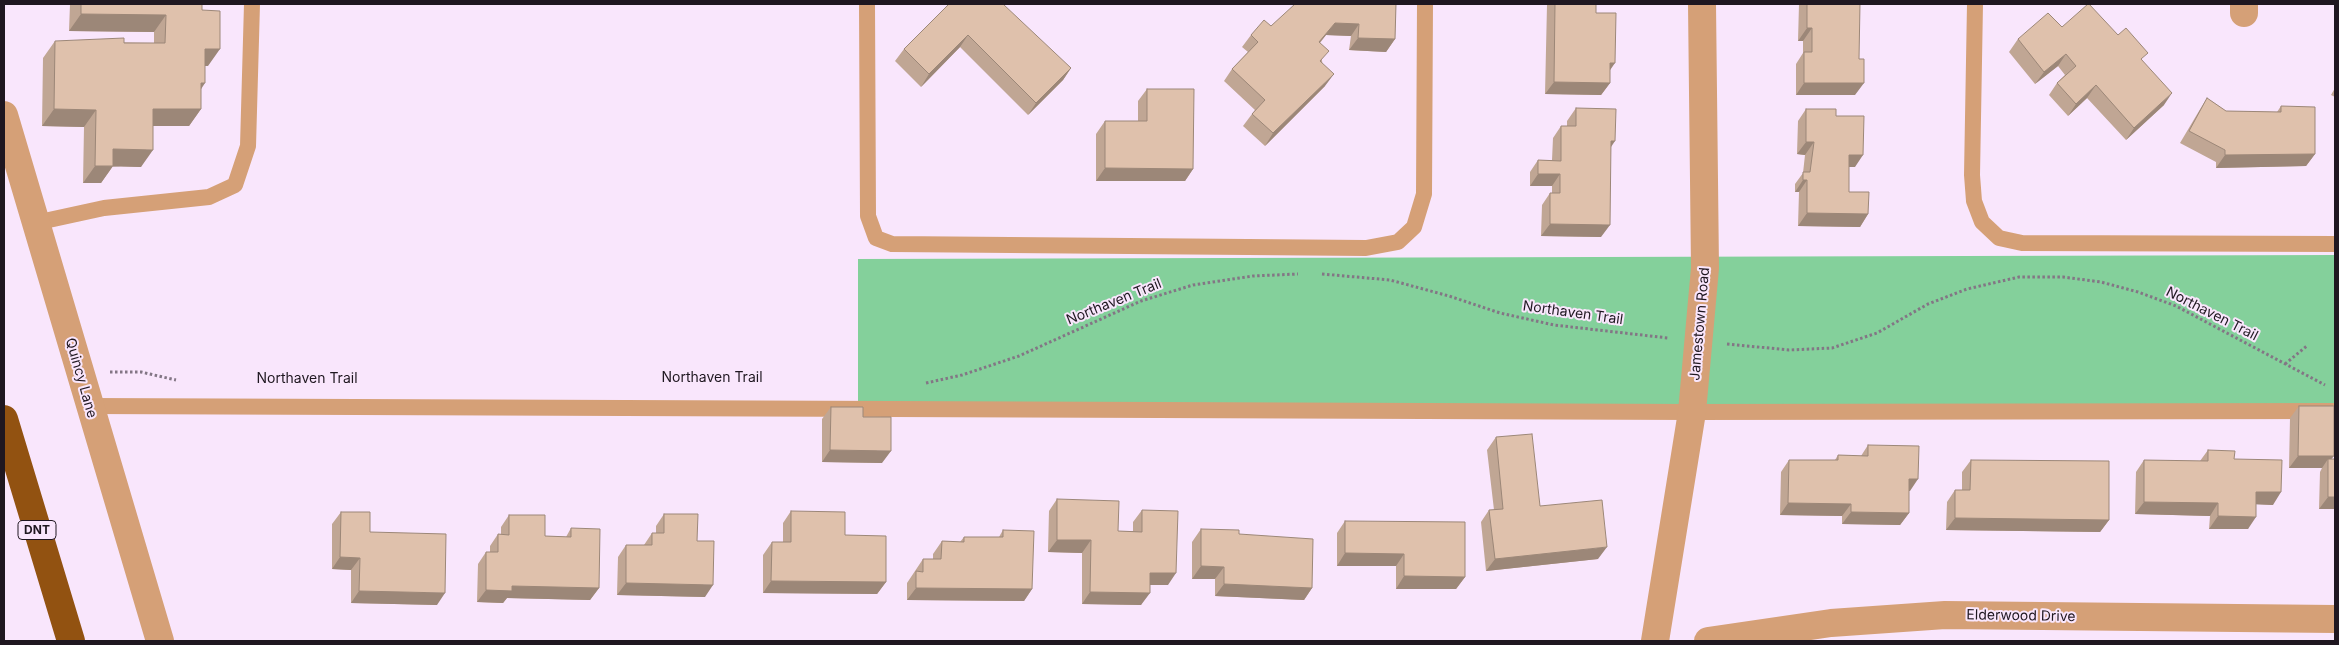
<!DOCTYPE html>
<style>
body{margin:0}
#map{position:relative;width:2339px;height:645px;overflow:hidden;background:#f9e6fc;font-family:Inter,sans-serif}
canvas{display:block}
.frame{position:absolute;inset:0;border:5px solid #1f1720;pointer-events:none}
</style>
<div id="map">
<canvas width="2339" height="645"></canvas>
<div class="frame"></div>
</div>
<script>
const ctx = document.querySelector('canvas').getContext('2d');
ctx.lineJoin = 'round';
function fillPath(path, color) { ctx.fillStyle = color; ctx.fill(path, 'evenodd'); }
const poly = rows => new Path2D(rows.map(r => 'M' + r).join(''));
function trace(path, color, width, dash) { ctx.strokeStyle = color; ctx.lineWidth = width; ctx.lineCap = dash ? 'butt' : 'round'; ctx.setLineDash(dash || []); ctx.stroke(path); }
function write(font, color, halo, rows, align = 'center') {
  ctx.font = font + ' Inter,sans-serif'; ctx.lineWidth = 4; ctx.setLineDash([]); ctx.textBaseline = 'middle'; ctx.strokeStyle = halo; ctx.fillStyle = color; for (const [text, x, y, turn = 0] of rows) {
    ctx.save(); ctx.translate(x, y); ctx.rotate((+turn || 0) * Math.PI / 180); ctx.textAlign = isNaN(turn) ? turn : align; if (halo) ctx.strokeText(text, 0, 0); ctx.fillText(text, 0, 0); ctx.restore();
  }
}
fillPath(poly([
 [2335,255,2335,404,858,406,858,259]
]), '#84d09b');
trace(poly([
 [1322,274,1390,280,1449,296,1500,313,1554,325,1668,338],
 [1727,344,1789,350,1832,348,1877,333,1928,304,1967,289,2019,277,2063,277,2101,282,2138,292,2176,306,2325,385],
 [2285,364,2308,345],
 [110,372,141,372,176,380],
 [926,383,962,375,1019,356,1141,301,1193,285,1253,276,1298,274]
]), '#837685', 3, [2.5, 2.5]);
trace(poly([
 [867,4,868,216,876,238,892,244,1366,248,1398,242,1414,227,1424,194,1425,4],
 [1975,4,1972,175,1974,201,1982,222,1999,238,2022,243,2335,244],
 [35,223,104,208,209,197,235,185,248,146,252,4],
 [89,406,1692,412,2335,411]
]), '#d5a077', 16);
trace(poly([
 [2244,13,2244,4],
 [1655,641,1692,412,1705,268,1702,4],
 [1708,641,1831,623,1945,615,2335,619]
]), '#d5a077', 28);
trace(poly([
 [4,115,160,641]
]), '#d5a077', 28);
trace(poly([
 [4,419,71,641]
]), '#925211', 28);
fillPath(poly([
 [70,4,202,4,202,10,208,66,205,66,201,89,201,109,189,126,153,126,141,167,113,166,101,183,83,183,84,127,42,126,43,58,55,41,154,43,154,32,69,31],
 [949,4,1071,68,1063,80,1028,115,960,47,921,87,895,61,904,49],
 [1396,4,1395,39,1386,52,1349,50,1351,36,1326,35,1320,43,1325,86,1265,146,1243,126,1255,110,1224,81,1232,69,1248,52,1242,47,1251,35,1271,26],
 [1548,4,1596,4,1596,13,1610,83,1601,95,1545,94,1547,5],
 [1799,4,1860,4,1855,95,1796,95,1796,64,1803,53,1803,41,1798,41],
 [2062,27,2118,35,2142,60,2164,105,2126,140,2087,98,2068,116,2049,95,2057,83,2065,75,2058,66,2035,84,2009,52,2018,39],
 [2335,88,2335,97,2331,95],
 [1147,89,1193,169,1185,181,1096,181,1096,134,1105,121,1138,121,1138,101],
 [2207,98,2226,111,2277,112,2281,106,2315,154,2306,166,2216,168,2216,162,2180,143,2199,111],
 [1576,108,1611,147,1601,237,1541,236,1542,205,1550,193,1552,193,1552,186,1530,186,1530,172,1538,160,1552,160,1553,138,1561,126,1567,126,1567,121],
 [1806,109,1836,116,1855,167,1849,167,1849,192,1868,214,1860,227,1798,226,1799,192,1795,192,1795,184,1803,173,1805,155,1797,154,1798,121],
 [2299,406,2331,459,2335,459,2335,509,2319,509,2320,472,2322,468,2289,468,2290,418],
 [831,407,863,417,882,463,822,462,822,419],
 [1496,437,1540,506,1598,559,1486,571,1481,522,1489,510,1494,510,1487,450],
 [1868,445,1910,491,1909,491,1909,513,1900,525,1842,524,1842,516,1780,515,1781,472,1789,460,1835,460,1838,455,1861,456],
 [2208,450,2234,459,2273,505,2256,504,2248,529,2209,529,2210,516,2135,514,2136,472,2144,460,2200,461],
 [1971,460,2109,520,2100,532,1946,530,1947,502,1955,490,1962,490,1962,472],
 [1057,499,1118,531,1133,531,1133,522,1142,510,1168,585,1150,585,1141,605,1082,604,1082,553,1048,552,1049,511],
 [791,511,845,535,886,582,877,594,763,593,763,555,772,542,783,542,783,523],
 [341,512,370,532,437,605,351,603,351,570,332,569,332,524],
 [664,514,697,541,705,597,617,595,618,557,626,545,644,545,652,533,656,533,656,526],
 [509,515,545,536,566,537,571,528,599,588,590,600,507,598,503,603,477,602,478,564,486,552,490,552,490,546,498,534,501,534,501,527],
 [1345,521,1465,577,1456,589,1396,589,1396,566,1337,566,1337,533],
 [1201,529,1239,534,1312,588,1304,600,1215,596,1215,579,1192,579,1192,542],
 [1003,530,1032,589,1024,601,907,600,907,583,923,559,933,559,933,554,942,541,960,542,964,537,999,537]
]), '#c0a694');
fillPath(poly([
 [81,14,166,15,154,32,69,31],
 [1335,23,1359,24,1351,36,1326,35,1310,54,1319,42],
 [1807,28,1812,28,1803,41,1798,41],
 [968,35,960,47,921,87,929,74],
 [1358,38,1395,39,1386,52,1349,50],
 [205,49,220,49,208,66,193,66],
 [2066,54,2058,66,2035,84,2044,72],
 [1610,63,1615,63,1606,76],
 [1071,68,1063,80,1028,115,1036,103],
 [1334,74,1325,86,1265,146,1273,133],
 [1554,82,1610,83,1601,95,1545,94],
 [201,83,205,83,194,100],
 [1804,83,1864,83,1855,95,1796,95],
 [2096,85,2087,98,2068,116,2076,104],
 [2172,93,2164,105,2126,140,2134,128],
 [54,109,96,110,84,127,42,126],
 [153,109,201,109,189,126,142,126],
 [1611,141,1615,141,1607,153],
 [1806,142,1814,142,1805,155,1797,154],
 [113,149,153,150,141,167,101,166],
 [2315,154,2306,166,2216,168,2225,155],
 [1849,155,1863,155,1855,167,1841,167],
 [95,166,113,166,101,183,83,183],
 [1105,168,1193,169,1185,181,1096,181],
 [1538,174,1560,174,1552,186,1530,186],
 [1803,180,1807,180,1799,192,1795,192],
 [1807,213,1868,214,1860,227,1798,226],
 [1550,224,1610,225,1601,237,1541,236],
 [830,450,891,451,882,463,822,462],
 [2298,456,2334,456,2328,463,2328,459,2322,468,2289,468],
 [1909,479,1918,479,1910,491,1901,491],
 [2256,492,2281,492,2273,505,2248,504],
 [2328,497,2335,497,2335,509,2319,509],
 [2144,502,2218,503,2210,516,2135,514],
 [1788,503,1851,504,1842,516,1780,515],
 [1851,512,1909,513,1900,525,1842,524],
 [2218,516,2256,517,2248,529,2209,529],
 [1955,518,2109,520,2100,532,1946,530],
 [1057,540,1091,540,1082,553,1048,552],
 [1607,547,1598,559,1486,571,1495,559],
 [1345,553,1404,554,1396,566,1337,566],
 [340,557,360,558,351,570,332,569],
 [1201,566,1224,567,1215,579,1192,579],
 [1150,573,1176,573,1168,585,1141,585],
 [1404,576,1465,577,1456,589,1396,589],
 [771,581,886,582,877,594,763,593],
 [626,583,713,585,705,597,617,595],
 [1224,584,1312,588,1304,600,1215,596],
 [512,586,599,588,590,600,507,598,503,603,477,602,486,590],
 [916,588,1032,589,1024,601,907,600],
 [359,591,445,593,437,605,351,603],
 [1090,592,1150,593,1141,605,1082,604]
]), '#9c8778');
const building = poly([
 [81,4,202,4,202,10,220,11,220,49,205,49,205,83,201,83,201,109,153,109,153,150,113,149,113,166,95,166,96,110,54,109,55,41,124,38,124,43,165,43,166,15,81,14,81,4],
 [949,4,1003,4,1071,68,1036,103,968,35,929,74,904,49,949,4],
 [1295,4,1396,4,1395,39,1358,38,1359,24,1335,23,1319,42,1329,51,1320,61,1334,74,1273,133,1252,114,1265,100,1232,69,1258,42,1251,35,1264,20,1271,26,1295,4],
 [1555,4,1596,4,1596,13,1616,13,1615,63,1610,63,1610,83,1554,82,1555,4],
 [1807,4,1860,4,1859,59,1864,59,1864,83,1804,83,1804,52,1812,52,1812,28,1807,28,1807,4],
 [2088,4,2089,4,2118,35,2126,28,2148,53,2141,59,2172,93,2134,128,2096,85,2076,104,2057,83,2076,66,2066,54,2044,72,2018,39,2048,13,2062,27,2088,4],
 [1147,89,1194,89,1193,169,1105,168,1105,121,1147,121,1147,89],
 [2207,98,2226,111,2281,112,2281,106,2315,107,2315,154,2225,155,2225,150,2189,131,2207,98],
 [1576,108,1616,109,1615,141,1611,141,1610,225,1550,224,1550,193,1560,193,1560,174,1538,174,1538,160,1561,161,1561,126,1576,126,1576,108],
 [1806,109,1836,109,1836,116,1864,116,1863,155,1849,155,1849,192,1869,192,1868,214,1807,213,1807,180,1803,180,1803,172,1810,172,1814,142,1806,142,1806,109],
 [2299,406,2334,406,2334,456,2298,456,2299,406],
 [831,407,863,407,863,417,891,417,891,451,830,450,831,407],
 [1532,434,1540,506,1602,500,1607,547,1495,559,1489,510,1503,509,1496,437,1532,434],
 [1868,445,1919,446,1918,479,1909,479,1909,513,1851,512,1851,504,1788,503,1789,460,1838,460,1838,455,1868,456,1868,445],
 [2208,450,2235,451,2234,459,2282,460,2281,492,2256,492,2256,517,2218,516,2218,503,2144,502,2144,460,2208,461,2208,450],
 [2328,459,2335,459,2335,497,2328,497,2328,459],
 [1971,460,2109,461,2109,520,1955,518,1955,490,1970,490,1971,460],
 [1057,499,1119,501,1118,531,1142,532,1142,510,1178,511,1176,573,1150,573,1150,593,1090,592,1091,540,1057,540,1057,499],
 [791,511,845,512,845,535,886,536,886,582,771,581,772,542,791,542,791,511],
 [341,512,370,512,370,532,446,534,445,593,359,591,360,558,340,557,341,512],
 [664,514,698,514,697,541,714,541,713,585,626,583,626,545,652,545,652,533,664,533,664,514],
 [509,515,545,515,545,536,571,537,571,528,600,529,599,588,512,586,512,591,486,590,486,552,498,552,498,534,509,535,509,515],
 [1345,521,1465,522,1465,577,1404,576,1404,554,1345,553,1345,521],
 [1201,529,1239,530,1239,534,1313,539,1312,588,1224,584,1224,567,1201,566,1201,529],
 [1003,530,1034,531,1032,589,916,588,916,571,923,572,923,559,941,559,942,541,964,542,964,537,1003,537,1003,530]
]);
fillPath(building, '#dfc1ac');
trace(building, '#9c8778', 1);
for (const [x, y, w] of [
 [37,530,38]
]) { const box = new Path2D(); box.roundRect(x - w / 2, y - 9.5, w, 19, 4); ctx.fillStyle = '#f9e6fc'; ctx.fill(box); trace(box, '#1f1720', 1); }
write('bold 12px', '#1f1720', null, [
 ["DNT",37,530]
]);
write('14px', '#1f1720', '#f9e6fc', [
 ["Northaven Trail",1114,302,-22],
 ["Northaven Trail",1573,313,8],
 ["Northaven Trail",2212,314,27],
 ["Jamestown Road",1700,324,-85],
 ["Quincy Lane",81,378,74],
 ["Northaven Trail",712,378],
 ["Northaven Trail",307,379],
 ["Elderwood Drive",2021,616,1]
]);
</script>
